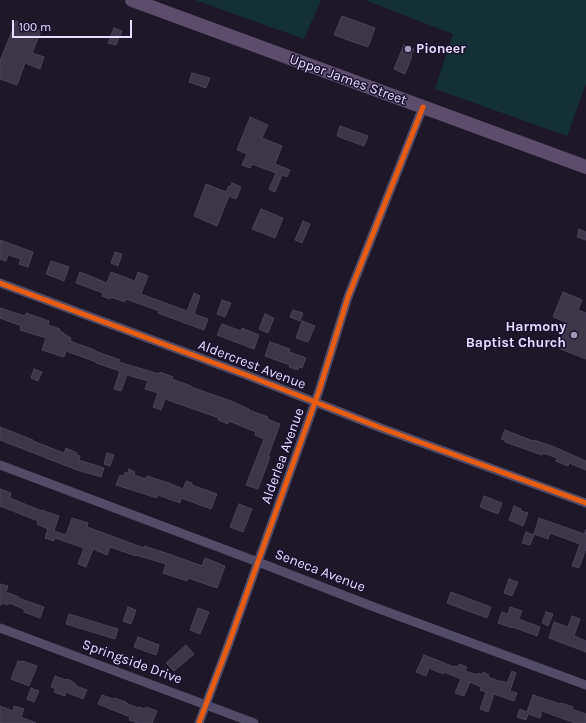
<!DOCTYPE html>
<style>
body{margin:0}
#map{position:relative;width:586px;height:723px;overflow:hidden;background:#1d1728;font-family:Karla,sans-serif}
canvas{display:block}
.scale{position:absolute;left:12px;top:20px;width:120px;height:18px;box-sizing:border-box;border:2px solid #e7deff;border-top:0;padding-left:5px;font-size:12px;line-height:14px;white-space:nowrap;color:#e7deff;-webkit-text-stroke:3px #1a102f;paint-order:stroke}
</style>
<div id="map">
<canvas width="586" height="723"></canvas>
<div class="scale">100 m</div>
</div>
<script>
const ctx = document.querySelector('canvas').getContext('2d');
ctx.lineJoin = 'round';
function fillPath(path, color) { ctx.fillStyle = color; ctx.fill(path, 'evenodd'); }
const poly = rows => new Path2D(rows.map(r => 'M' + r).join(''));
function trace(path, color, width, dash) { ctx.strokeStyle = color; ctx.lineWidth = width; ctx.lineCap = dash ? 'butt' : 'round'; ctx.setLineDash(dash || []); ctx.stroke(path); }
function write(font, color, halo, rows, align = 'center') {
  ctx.font = font + ' Karla,sans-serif'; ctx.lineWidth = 3; ctx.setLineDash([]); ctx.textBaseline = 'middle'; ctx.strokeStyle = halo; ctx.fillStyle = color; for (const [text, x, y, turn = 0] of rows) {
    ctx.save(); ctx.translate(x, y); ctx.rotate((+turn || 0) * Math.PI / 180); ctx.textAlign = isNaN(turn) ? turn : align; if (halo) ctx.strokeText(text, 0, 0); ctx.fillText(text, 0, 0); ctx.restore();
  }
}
fillPath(poly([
 [195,0,321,0,304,39],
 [365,0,586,0,586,84,567,136,435,89,453,34]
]), '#143037');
const building = poly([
 [342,16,375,28,368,47,334,35,342,16],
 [16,21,41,31,32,53,44,57,40,69,25,63,17,85,0,79,0,61,16,21],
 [114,28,122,31,116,45,108,43,114,28],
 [404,45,414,49,411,55,412,56,405,74,394,69,404,45],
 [192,73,210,78,206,88,189,82,192,73],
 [250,117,268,125,262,138,282,146,275,164,290,170,287,177,282,175,275,192,269,189,276,173,252,164,250,168,242,165,247,154,237,150,250,117],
 [340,126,368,136,364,146,337,136,340,126],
 [232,183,241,187,236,199,229,196,217,226,194,216,206,184,226,192,229,186,231,186,232,183],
 [261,209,283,218,275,238,252,229,261,209],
 [303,221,310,224,302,243,295,240,303,221],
 [579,229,586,232,586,240,577,237,579,229],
 [0,240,33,252,28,267,19,264,21,259,8,255,6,261,0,259,0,240],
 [115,252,122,254,118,266,111,263,115,252],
 [51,261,69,267,64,281,46,274,51,261],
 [80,272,107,283,111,272,135,281,138,272,148,276,141,294,187,311,194,293,200,296,194,314,208,319,204,330,158,313,159,311,126,299,125,302,111,297,110,299,102,296,103,293,76,283,80,272],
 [563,292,582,300,578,310,586,313,586,359,558,348,568,323,553,317,563,292],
 [222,300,231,303,225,317,217,314,222,300],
 [0,308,25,316,26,313,49,321,48,325,60,329,59,331,64,333,63,334,67,335,67,336,71,338,70,341,95,350,95,351,120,360,119,362,159,374,160,372,173,377,172,379,191,386,191,387,194,388,231,401,249,409,249,410,268,417,267,419,280,424,268,457,270,457,258,489,246,485,264,439,255,435,256,432,229,421,228,424,218,420,219,418,165,399,161,410,153,407,158,393,145,389,148,381,127,375,121,391,114,389,120,371,96,363,96,362,66,351,64,357,42,350,46,338,20,330,21,326,0,318,0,308],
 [293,310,303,313,300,321,290,317,293,310],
 [265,314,274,318,268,333,259,329,265,314],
 [302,321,315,326,308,342,296,338,302,321],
 [222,324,241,331,242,328,259,335,254,349,217,335,222,324],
 [270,342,290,349,289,352,306,358,302,368,299,367,298,370,289,367,290,365,265,356,270,342],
 [34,369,42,372,38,381,31,378,34,369],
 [0,427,33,440,33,441,64,453,66,448,77,453,76,455,80,456,79,460,104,468,101,477,77,470,0,440,0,427],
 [505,430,533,441,534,440,552,446,586,461,586,470,569,463,568,466,556,461,557,458,543,453,542,455,505,442,505,440,501,439,505,430],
 [107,453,114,455,110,466,104,464,107,453],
 [129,469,135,472,134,475,146,479,147,476,169,483,183,489,186,481,192,483,192,485,217,494,211,509,181,498,180,503,158,495,157,498,116,485,120,475,124,476,125,472,128,473,129,469],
 [0,489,11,493,10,498,42,511,42,510,59,516,54,531,66,535,72,518,88,523,87,527,117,538,144,548,144,546,169,554,202,566,205,558,225,566,217,588,188,578,187,581,163,573,166,564,136,555,136,556,110,547,107,555,93,549,86,567,78,564,84,548,55,538,54,541,45,538,48,529,37,524,38,521,0,506,0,489],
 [484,496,502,503,498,514,480,507,484,496],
 [239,504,252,509,243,532,230,527,239,504],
 [514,506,521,509,521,511,528,513,523,526,509,520,514,506],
 [539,518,584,534,586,529,586,549,579,568,572,566,580,544,550,533,548,539,534,534,539,518],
 [526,532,534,535,530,545,522,543,526,532],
 [509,579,518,582,512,596,504,593,509,579],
 [0,584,8,586,6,592,19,597,18,598,44,607,40,618,24,612,24,609,9,603,8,605,2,603,1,605,0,605,0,584],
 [451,592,491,607,487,618,447,603,451,592],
 [128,607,136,610,131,624,123,621,128,607],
 [510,607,522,611,519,619,540,627,537,636,513,627,512,628,498,623,502,612,508,614,510,607],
 [198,608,209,612,200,634,190,630,198,608],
 [546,612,553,614,548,626,542,623,546,612],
 [69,614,118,629,115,639,66,624,69,614],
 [572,616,580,619,574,636,586,641,586,652,549,638,554,622,568,627,572,616],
 [138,637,159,645,156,655,134,647,138,637],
 [186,645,194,654,174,671,166,663,186,645],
 [424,655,454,667,454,666,458,667,459,664,467,667,465,671,477,675,478,673,482,675,483,672,489,675,488,677,502,682,502,681,507,683,512,671,516,673,510,691,517,693,514,701,494,694,488,712,480,709,486,692,480,690,481,687,470,682,464,696,455,693,461,679,444,672,443,674,429,668,426,676,416,672,424,655],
 [18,661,23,662,23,661,37,666,29,686,11,679,18,661],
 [55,676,66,680,67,679,72,681,72,682,76,684,76,686,87,690,83,699,66,692,65,696,54,692,55,688,51,687,55,676],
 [31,688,39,691,34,702,27,699,31,688],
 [102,695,113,699,114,698,126,702,126,703,138,708,139,707,145,709,146,707,157,711,152,723,138,723,129,720,130,717,98,704,102,695],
 [533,695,560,704,561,703,573,707,572,709,586,714,586,723,575,723,542,711,540,718,528,714,526,720,517,717,520,709,527,712,533,695],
 [0,706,13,711,14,706,24,709,21,717,36,723,0,723,0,706]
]);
fillPath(building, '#3c3649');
trace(building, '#4a425a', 1);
trace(poly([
 [0,283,249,376,381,428,586,503],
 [0,465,258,562,374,607,586,685],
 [0,628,254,723],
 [199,723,229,643,319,391,348,297,423,107]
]), '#524c68', 9);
trace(poly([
 [132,0,586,167]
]), '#5c4d6c', 14);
trace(poly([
 [0,283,249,376,381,428,586,503],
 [199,723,229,643,319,391,348,297,423,107]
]), '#e95d12', 5);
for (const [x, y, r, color] of [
 [408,49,4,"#a098b4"],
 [574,335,4,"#a098b4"]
]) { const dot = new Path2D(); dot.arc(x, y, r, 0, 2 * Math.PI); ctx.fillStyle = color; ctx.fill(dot); trace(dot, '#1a102f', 1.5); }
write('bold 14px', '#e7deff', '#1a102f', [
 ["Pioneer",416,49],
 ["Harmony",566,327,"right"],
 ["Baptist Church",566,343,"right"]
], 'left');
write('14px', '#e7deff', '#1a102f', [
 ["Upper James Street",348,80,20],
 ["Aldercrest Avenue",252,365,21],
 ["Alderlea Avenue",283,456,-70],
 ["Seneca Avenue",320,571,21],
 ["Springside Drive",132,662,20]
]);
</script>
